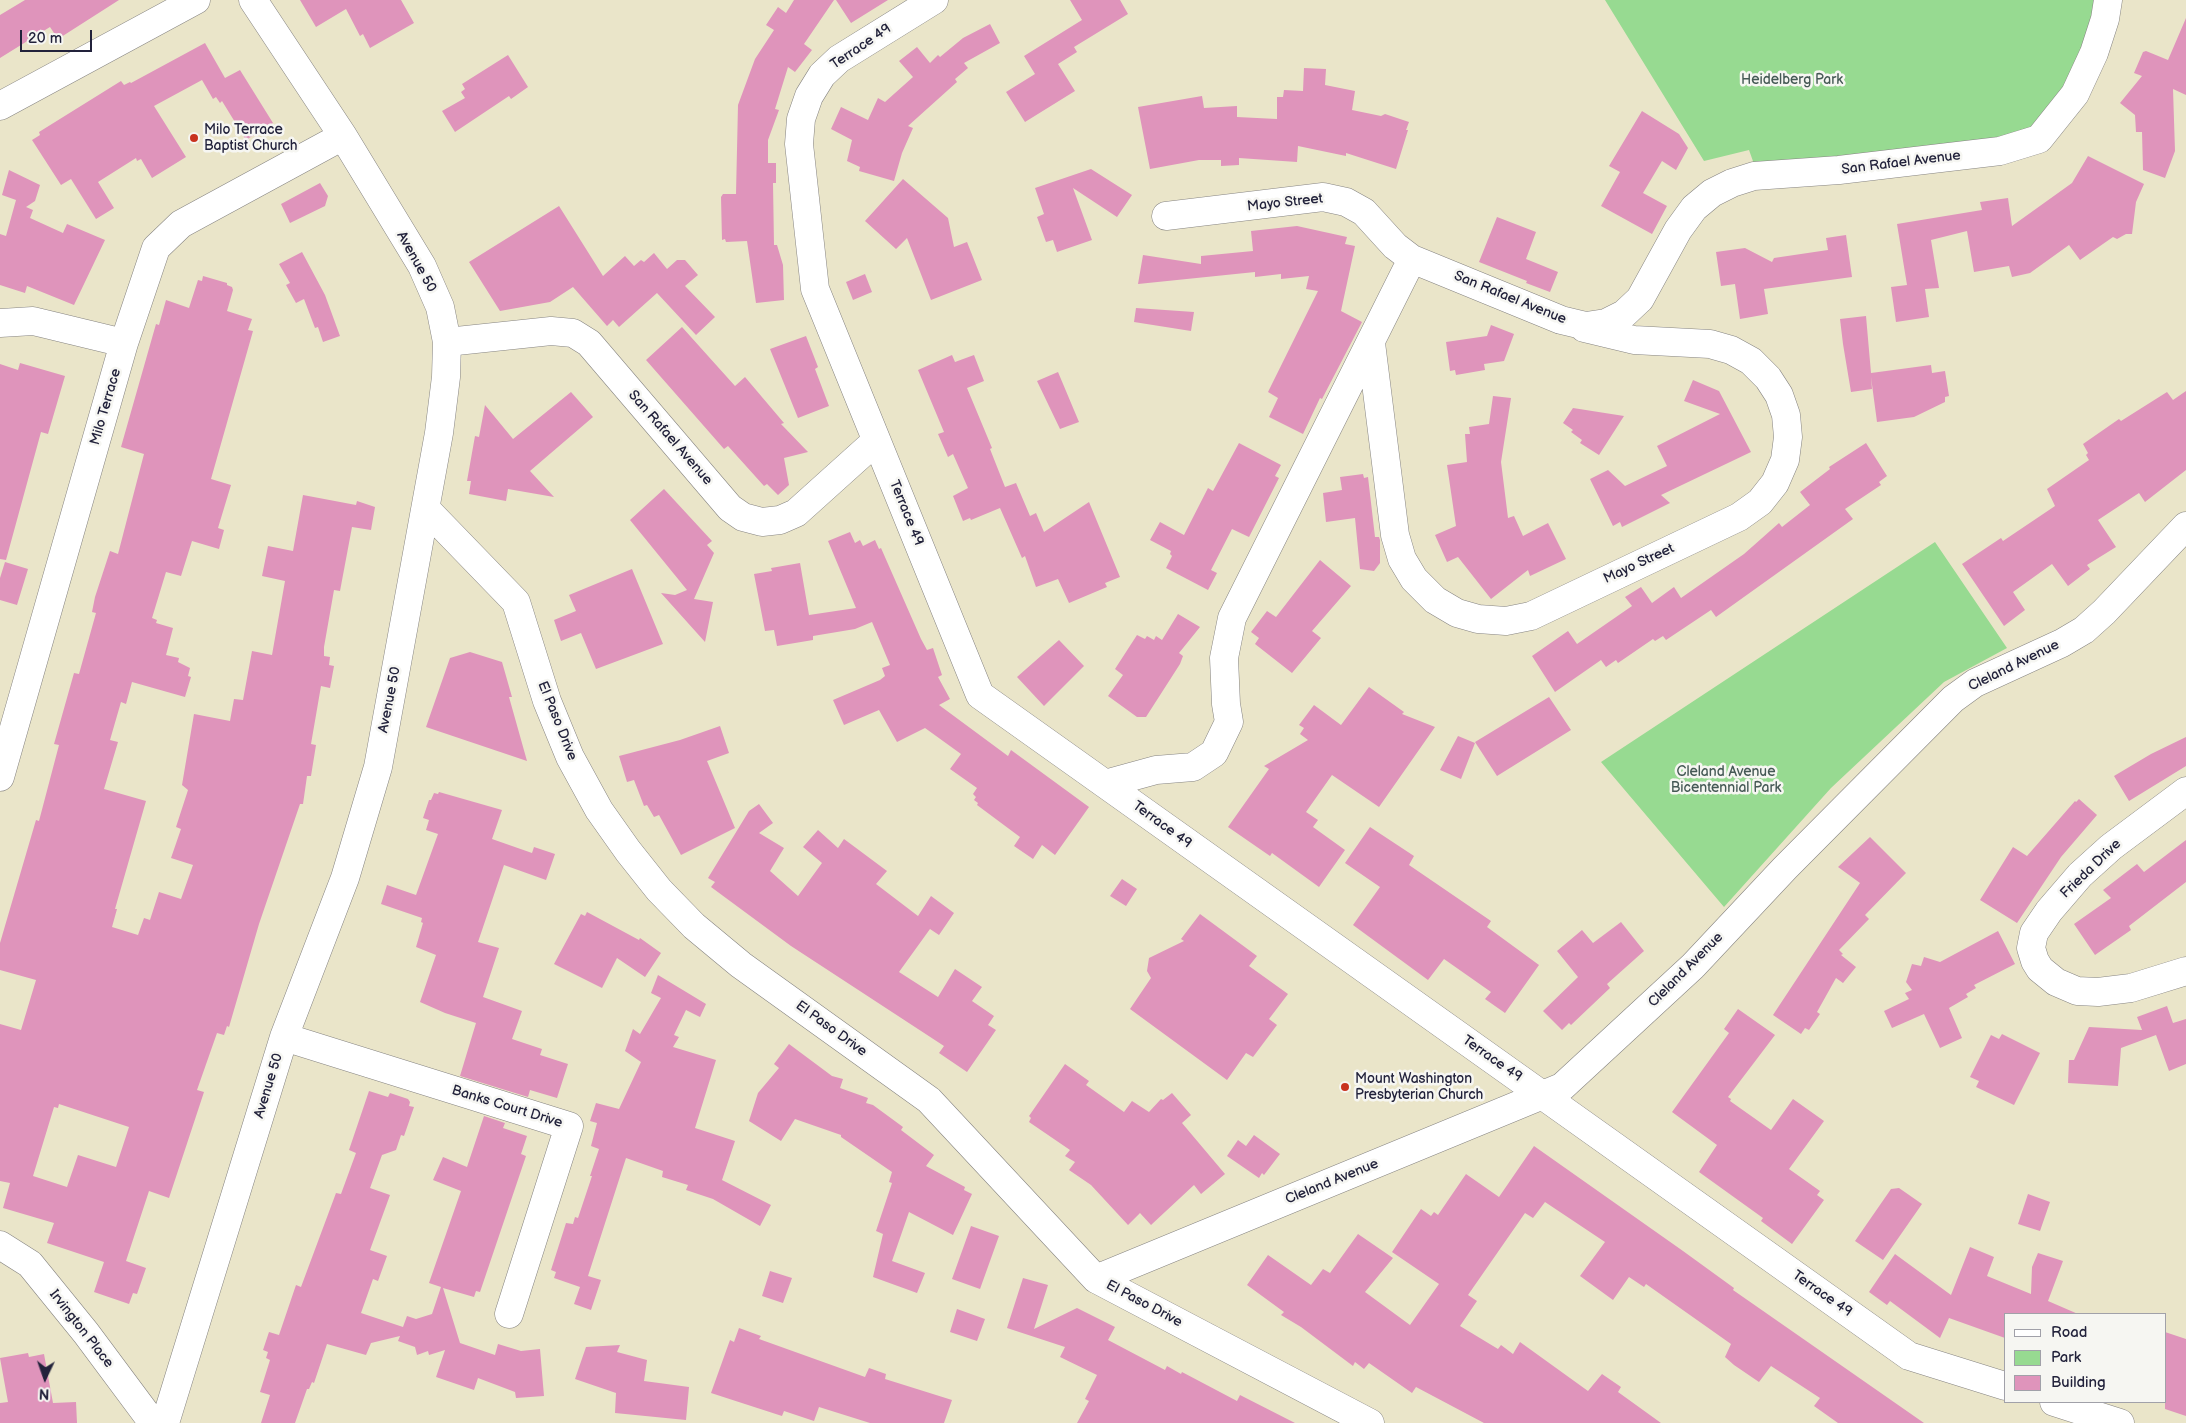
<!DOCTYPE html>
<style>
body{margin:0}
#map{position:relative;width:2186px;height:1423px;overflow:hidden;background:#eae5c9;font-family:"Balsamiq Sans",sans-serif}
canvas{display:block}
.legend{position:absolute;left:2004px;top:1313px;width:162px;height:90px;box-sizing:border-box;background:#f6f6f2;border:1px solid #a1a1a9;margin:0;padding:6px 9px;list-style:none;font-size:15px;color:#22223b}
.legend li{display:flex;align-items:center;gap:10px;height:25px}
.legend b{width:25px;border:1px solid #a1a1a9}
.north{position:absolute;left:20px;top:1353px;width:50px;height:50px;-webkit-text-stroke:4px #f6f6f2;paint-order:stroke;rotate:183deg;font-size:14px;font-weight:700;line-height:20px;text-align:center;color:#22223b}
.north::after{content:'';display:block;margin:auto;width:18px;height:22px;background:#22223b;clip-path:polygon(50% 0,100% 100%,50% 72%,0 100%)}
.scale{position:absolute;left:20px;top:30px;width:72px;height:22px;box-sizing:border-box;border:2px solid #22223b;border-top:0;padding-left:6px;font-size:15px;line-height:18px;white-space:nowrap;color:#22223b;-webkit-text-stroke:4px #f6f6f2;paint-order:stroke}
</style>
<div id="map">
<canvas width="2186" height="1423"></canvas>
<ul class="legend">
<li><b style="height:6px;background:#fff"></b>Road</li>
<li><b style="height:14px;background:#97da91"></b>Park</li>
<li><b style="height:14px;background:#df94bb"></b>Building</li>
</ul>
<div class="north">N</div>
<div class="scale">20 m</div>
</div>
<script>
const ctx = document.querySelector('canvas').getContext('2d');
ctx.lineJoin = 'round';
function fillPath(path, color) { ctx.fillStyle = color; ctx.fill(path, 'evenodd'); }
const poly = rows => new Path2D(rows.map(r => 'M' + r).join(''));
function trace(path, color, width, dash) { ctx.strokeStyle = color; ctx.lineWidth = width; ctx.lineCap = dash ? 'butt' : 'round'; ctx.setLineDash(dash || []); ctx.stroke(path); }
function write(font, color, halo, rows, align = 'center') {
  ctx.font = font + ' "Balsamiq Sans",sans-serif'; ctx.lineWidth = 5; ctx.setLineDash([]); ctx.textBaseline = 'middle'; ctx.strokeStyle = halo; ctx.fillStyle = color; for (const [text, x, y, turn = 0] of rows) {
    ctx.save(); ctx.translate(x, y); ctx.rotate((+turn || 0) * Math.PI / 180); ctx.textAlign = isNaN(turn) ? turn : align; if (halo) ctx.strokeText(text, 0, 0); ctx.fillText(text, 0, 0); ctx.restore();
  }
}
fillPath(poly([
 [1605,0,2098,0,2097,8,2061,97,2033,127,1992,145,1754,164,1749,150,1704,161],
 [1935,542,2007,648,1944,682,1831,788,1724,907,1601,762]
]), '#97da91');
fillPath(poly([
 [25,0,119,0,58,39,50,27,0,58,0,15],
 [300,0,401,0,414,23,370,48,363,34,360,36,346,9,316,27],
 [794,0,834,0,804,44,812,50,795,72,788,67,775,109,779,110,768,140,768,163,776,163,776,183,773,183,774,245,777,245,783,265,784,300,756,303,747,241,726,242,725,239,722,240,721,197,723,194,736,194,738,105,755,59,774,30,766,25,778,7,786,13],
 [836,0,888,0,851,23],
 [1070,0,1120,0,1128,14,1074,47,1077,52,1058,64,1075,91,1025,122,1006,92,1035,74,1024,56,1082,20],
 [2186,18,2186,95,2173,89,2175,151,2165,178,2143,170,2142,132,2136,132,2135,115,2120,103,2142,76,2134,73,2143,52,2146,51,2168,60],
 [990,24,1000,43,964,63,968,68,955,79,957,82,908,126,913,128,902,153,894,181,859,171,860,167,847,161,852,140,831,129,841,107,868,120,878,98,885,102,913,77,899,61,917,47,930,63,938,55,940,57,963,38],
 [205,43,225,78,240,70,273,123,246,140,222,101,220,103,216,97,213,99,202,80,154,106,186,157,152,178,141,159,137,161,136,158,98,182,114,208,96,219,71,179,61,185,32,140,40,135,39,132,121,81,124,85,130,82,131,83],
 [508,55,528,87,511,99,509,96,455,132,442,111,465,98,461,92,465,89,462,84],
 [1304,68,1326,69,1325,85,1355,91,1352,110,1381,116,1385,114,1409,122,1406,130,1408,130,1396,169,1346,153,1346,156,1298,146,1297,162,1239,158,1239,165,1221,166,1221,160,1199,160,1150,169,1138,107,1202,96,1204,108,1237,106,1237,117,1277,119,1277,97,1283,97,1284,90,1303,91],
 [1642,111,1679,134,1688,148,1676,170,1662,161,1643,193,1667,206,1652,234,1601,206,1620,172,1609,166],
 [2088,156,2144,184,2136,202,2132,234,2126,234,2117,239,2113,237,2080,260,2069,245,2030,273,2012,277,2009,266,1974,272,1967,231,1931,240,1939,288,1925,289,1929,317,1896,322,1891,287,1907,285,1897,224,1982,210,1980,202,2008,198,2012,226,2072,183],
 [1091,169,1132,195,1117,217,1073,188,1092,240,1057,252,1053,240,1046,242,1037,217,1044,214,1035,188],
 [9,170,40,185,35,201,26,207,33,210,30,218,63,233,67,224,105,240,74,305,27,286,25,293,0,285,0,234,6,236,16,200,2,195],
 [903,179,948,218,954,247,967,242,982,280,931,300,907,238,896,249,865,221],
 [320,183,328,196,325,206,290,223,281,204],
 [559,206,603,276,625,256,634,266,641,260,644,262,654,253,667,269,677,260,685,260,698,275,685,286,715,317,696,335,657,293,619,327,613,320,607,326,573,287,550,302,500,311,469,262],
 [1497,217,1536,232,1526,259,1558,272,1550,292,1526,283,1527,281,1479,262],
 [1297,226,1347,237,1345,244,1355,246,1341,311,1362,322,1322,399,1320,398,1303,434,1269,417,1278,398,1268,392,1318,291,1306,289,1309,276,1281,279,1281,274,1255,277,1255,272,1138,284,1143,255,1201,264,1201,256,1253,251,1251,231],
 [1846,235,1852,277,1764,289,1768,314,1740,319,1735,284,1721,286,1716,252,1745,248,1772,262,1774,258,1828,250,1826,238],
 [302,252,325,295,340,336,323,342,318,327,315,328,304,299,296,303,286,285,290,283,279,264],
 [865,274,872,292,853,300,846,282],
 [203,276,227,283,227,285,232,287,233,290,227,311,252,319,248,330,253,331,211,479,231,485,218,528,224,530,219,549,192,541,181,576,166,572,152,618,157,620,156,623,173,628,166,655,179,658,178,662,190,668,188,676,191,677,185,697,132,682,126,704,121,702,110,740,118,742,104,789,146,801,115,909,117,909,112,927,138,935,144,918,150,920,159,892,181,899,193,865,171,858,181,829,176,827,188,790,182,785,194,714,230,721,234,699,243,700,252,651,272,655,285,581,262,576,268,546,293,551,303,495,356,505,357,501,375,507,371,530,352,527,340,591,334,590,324,647,324,656,330,657,329,665,334,666,330,688,321,686,311,744,316,745,311,776,307,776,303,804,300,804,259,924,229,1027,227,1026,224,1035,217,1033,197,1090,204,1092,169,1198,149,1191,126,1261,146,1268,137,1294,133,1293,129,1304,94,1292,104,1262,47,1243,54,1223,3,1208,10,1183,0,1181,0,1024,21,1030,36,980,0,970,0,943,36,820,39,821,59,745,54,744,74,673,79,674,96,613,92,612,95,597,110,551,118,554,144,454,121,447,156,324,159,325,166,300,189,308,198,280,202,281],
 [59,1104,129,1127,116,1167,78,1155,67,1187,33,1176,54,1107,58,1108],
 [1136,308,1194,312,1191,331,1134,322],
 [1866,316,1871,373,1931,365,1932,373,1945,371,1949,396,1945,397,1945,402,1914,417,1877,422,1871,377,1872,389,1851,392,1843,344,1840,319],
 [1491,325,1514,334,1504,361,1484,364,1485,370,1456,375,1455,370,1450,371,1446,342,1487,336],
 [682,327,735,386,745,377,784,423,781,424,808,452,784,458,789,485,778,495,767,484,764,486,728,446,724,449,646,360],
 [806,336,818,367,815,369,829,406,798,418,770,349],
 [952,355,955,362,974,355,984,381,967,388,992,448,990,449,1005,487,1016,483,1030,516,1036,513,1044,532,1089,502,1120,577,1105,583,1107,587,1069,603,1058,579,1036,587,1025,556,1022,558,1000,508,971,520,970,518,963,521,953,496,968,488,953,454,948,457,938,434,944,432,918,370],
 [20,363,65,376,48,434,41,432,6,560,0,559,0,364,18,370],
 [1058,372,1079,422,1060,429,1037,381],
 [1693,380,1719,391,1751,452,1661,495,1670,503,1622,527,1620,522,1613,526,1590,479,1608,470,1625,486,1667,466,1657,446,1720,414,1684,401],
 [2186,391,2186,470,2145,502,2139,493,2098,520,2116,547,2087,565,2090,569,2068,586,2052,564,2013,592,2025,610,2004,626,1962,564,2001,538,2003,541,2055,506,2047,489,2089,460,2086,455,2088,453,2083,444,2119,419,2121,421,2167,392,2173,400],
 [571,392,593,417,530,471,554,497,508,489,506,501,469,494,471,481,467,481,475,436,479,437,485,405,513,439],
 [1493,396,1511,398,1501,462,1508,518,1514,516,1523,536,1548,523,1566,559,1530,576,1528,570,1491,599,1458,557,1447,562,1435,535,1456,526,1447,465,1467,462,1465,434,1470,434,1469,427,1489,424],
 [1573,408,1624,416,1599,455,1580,443,1582,440,1571,432,1573,430,1563,423],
 [1239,443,1281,465,1275,476,1279,478,1249,537,1232,529,1211,570,1217,573,1208,590,1166,568,1172,556,1170,554,1171,551,1150,540,1160,522,1184,535,1208,488,1213,491],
 [1866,443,1887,476,1879,482,1881,485,1845,509,1853,519,1716,617,1711,610,1666,640,1663,636,1655,641,1653,639,1618,663,1616,660,1606,667,1601,660,1555,692,1532,656,1568,631,1577,644,1632,606,1625,597,1641,587,1652,603,1674,587,1681,598,1744,554,1779,523,1782,527,1810,505,1800,492,1830,469,1829,467],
 [1363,474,1364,478,1368,477,1375,537,1379,537,1380,540,1380,563,1374,571,1360,569,1355,518,1326,522,1323,493,1342,490,1340,477],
 [664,489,712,541,707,545,714,553,694,599,713,602,705,642,661,593,675,595,687,590,630,520],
 [850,532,855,543,860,540,863,546,875,540,879,549,881,548,921,639,927,650,933,648,942,675,938,677,950,699,939,705,1008,756,1011,750,1089,807,1055,855,1042,845,1033,859,1014,846,1020,837,977,805,978,803,974,800,976,797,973,794,977,788,950,769,961,754,925,728,897,742,879,710,844,725,833,700,880,680,885,676,882,668,890,665,872,622,855,629,813,636,813,640,777,646,774,630,765,631,754,574,772,571,771,568,800,563,809,615,856,608,828,541],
 [1320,560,1351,586,1312,631,1321,638,1292,673,1255,644,1259,638,1251,632,1267,611,1276,617],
 [5,562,28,569,17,605,0,600,0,578],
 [632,569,663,644,596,669,581,633,561,641,554,620,576,611,569,595],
 [1178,614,1200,627,1179,653,1183,656,1180,664,1146,717,1137,717,1108,696,1123,675,1115,669,1137,635,1145,639,1147,636,1154,640,1156,636,1162,640],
 [1059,640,1084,666,1044,706,1017,677],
 [470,652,502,662,512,697,509,697,527,761,426,727,450,658],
 [1369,687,1404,712,1402,714,1435,727,1379,807,1332,775,1306,812,1318,820,1313,827,1345,850,1319,887,1272,853,1270,856,1228,827,1269,769,1264,766,1308,740,1300,734,1304,728,1299,725,1314,705,1341,725],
 [1549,697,1571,730,1497,776,1475,742],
 [720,726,729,753,707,761,735,828,681,855,659,815,654,817,647,805,644,806,634,780,627,782,619,756,680,740],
 [1458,736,1475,743,1461,779,1440,770],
 [2186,737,2186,766,2129,801,2114,776,2151,754],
 [439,792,502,810,492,839,532,853,534,847,555,854,546,880,504,865,478,942,499,948,483,997,522,1011,512,1039,542,1049,540,1055,568,1064,557,1098,530,1090,528,1097,460,1076,476,1023,445,1013,420,1002,436,955,416,947,423,923,421,922,422,918,381,904,387,885,416,895,438,834,426,830,429,820,423,818,429,800,431,800,434,793,438,794],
 [2079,799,2097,815,2061,857,2017,923,1980,900,2013,847,2027,856,2075,801,2076,802],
 [759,804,773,823,759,833,784,848,770,871,798,896,822,863,803,847,818,830,838,848,844,839,887,871,876,884,918,916,931,896,954,913,939,935,930,929,899,972,938,997,955,969,982,987,972,1001,994,1016,988,1025,996,1030,967,1072,939,1053,944,1046,791,946,711,887,715,882,708,878,749,811],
 [1370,827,1414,856,1409,865,1491,921,1487,927,1539,965,1505,1013,1485,999,1491,992,1444,959,1428,980,1353,925,1380,887,1345,863],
 [1870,837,1906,873,1865,915,1869,919,1839,950,1843,954,1841,955,1856,967,1843,983,1836,978,1817,1012,1820,1014,1809,1030,1805,1028,1801,1034,1773,1015,1860,883,1838,867],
 [2186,840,2186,882,2129,926,2131,930,2095,955,2074,924,2111,898,2103,890,2137,864,2144,872],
 [1122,879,1137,889,1126,906,1110,896],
 [587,912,639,940,640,938,661,953,645,977,617,958,602,988,554,964,581,914,585,916],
 [1200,914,1257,956,1249,966,1288,994,1269,1019,1277,1025,1253,1057,1246,1053,1227,1080,1130,1009,1151,978,1147,971,1149,958,1184,941,1181,939],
 [1621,922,1644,951,1607,984,1610,988,1571,1025,1569,1023,1562,1030,1543,1011,1578,977,1557,951,1582,930,1593,943],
 [1998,931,2015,964,1974,985,1976,988,1966,994,1968,997,1949,1008,1962,1038,1940,1048,1924,1014,1892,1028,1884,1011,1909,999,1905,993,1912,990,1906,982,1912,964,1921,966,1924,957,1940,962],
 [658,975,706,1004,700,1017,686,1010,674,1035,679,1037,673,1047,716,1060,695,1128,735,1141,722,1180,771,1205,760,1226,713,1199,686,1190,688,1185,662,1177,663,1171,626,1158,588,1276,601,1280,591,1310,574,1304,580,1287,554,1278,556,1272,551,1270,566,1223,573,1224,575,1217,578,1218,592,1176,590,1176,599,1149,591,1146,597,1123,590,1121,596,1103,619,1109,641,1062,625,1051,633,1029,640,1034,661,998,651,993],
 [2167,1006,2173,1023,2186,1019,2186,1064,2169,1071,2156,1035,2121,1048,2118,1086,2068,1083,2069,1060,2074,1060,2089,1027,2142,1030,2137,1017],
 [1738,1009,1775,1035,1728,1097,1731,1099,1730,1101,1771,1130,1793,1099,1824,1121,1789,1169,1820,1191,1817,1195,1824,1200,1792,1244,1761,1221,1763,1218,1699,1172,1717,1145,1672,1112,1729,1033,1724,1029],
 [2002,1034,2040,1053,2014,1105,1976,1087,1979,1081,1970,1077,1991,1035,1999,1039],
 [789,1044,832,1076,843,1079,840,1088,868,1098,866,1103,873,1105,903,1127,901,1130,934,1155,926,1166,965,1187,964,1190,972,1194,953,1235,909,1212,892,1261,925,1273,917,1293,873,1277,883,1234,876,1231,892,1183,889,1182,892,1172,841,1137,841,1135,795,1119,781,1141,749,1121,758,1093,779,1068,774,1064],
 [1065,1064,1089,1081,1086,1085,1124,1112,1132,1101,1149,1112,1161,1099,1163,1100,1172,1093,1191,1115,1182,1123,1225,1174,1201,1194,1194,1185,1151,1225,1140,1213,1128,1225,1091,1185,1069,1170,1075,1162,1065,1156,1070,1150,1029,1122,1031,1118,1029,1116],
 [369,1091,388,1097,390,1093,408,1099,410,1102,409,1106,414,1107,404,1136,401,1135,396,1150,382,1155,370,1188,390,1195,370,1250,387,1256,378,1281,373,1279,361,1313,403,1327,407,1316,416,1319,432,1314,441,1287,429,1283,461,1191,433,1180,443,1157,467,1167,484,1116,505,1123,503,1128,527,1136,521,1154,526,1156,480,1292,476,1291,474,1297,443,1288,460,1343,495,1355,498,1344,521,1351,540,1349,544,1396,516,1398,515,1392,478,1378,474,1390,436,1377,445,1350,429,1355,428,1351,417,1355,415,1347,398,1341,400,1336,371,1343,366,1355,327,1344,314,1383,312,1382,309,1389,307,1389,295,1423,261,1423,270,1395,260,1392,270,1360,266,1358,268,1352,263,1350,269,1332,279,1335,296,1285,301,1287,336,1193,341,1194,356,1153,349,1150],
 [1254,1135,1280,1154,1264,1175,1262,1173,1259,1178,1227,1156,1238,1140,1246,1146],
 [1534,1146,1683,1251,1734,1288,1733,1290,1924,1423,1838,1423,1814,1406,1820,1398,1771,1366,1759,1382,1734,1365,1725,1357,1731,1344,1646,1284,1644,1287,1629,1277,1613,1300,1580,1276,1605,1242,1545,1202,1533,1218,1525,1213,1468,1295,1477,1301,1460,1326,1498,1349,1501,1345,1513,1354,1520,1342,1588,1391,1602,1374,1621,1387,1618,1392,1661,1423,1484,1423,1416,1387,1412,1393,1369,1363,1364,1369,1355,1362,1353,1366,1301,1327,1281,1315,1284,1312,1247,1285,1268,1255,1311,1285,1323,1269,1330,1273,1358,1234,1393,1258,1365,1292,1410,1325,1439,1284,1392,1252,1421,1209,1431,1216,1434,1212,1438,1215,1466,1174,1499,1197],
 [1899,1188,1922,1204,1883,1260,1855,1241,1891,1189],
 [2028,1194,2050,1202,2040,1231,2018,1224],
 [971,1226,999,1236,980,1289,952,1279],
 [1970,1247,1994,1257,1987,1276,2031,1294,2032,1267,2038,1253,2063,1261,2048,1301,2078,1314,2005,1314,2005,1338,1949,1318,1940,1338,1890,1301,1887,1305,1869,1292,1895,1254,1951,1295],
 [770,1271,792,1278,783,1303,762,1296],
 [1023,1278,1048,1285,1034,1329,1077,1308,1115,1327,1108,1340,1165,1370,1167,1366,1181,1374,1182,1372,1237,1401,1240,1395,1295,1423,1077,1423,1089,1401,1085,1399,1097,1375,1060,1357,1065,1347,1007,1328],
 [957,1309,985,1319,977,1341,950,1332],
 [739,1328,761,1336,759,1339,865,1377,869,1368,886,1374,885,1379,952,1400,944,1423,870,1423,819,1407,814,1421,784,1411,782,1416,711,1393,730,1340,734,1342],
 [2165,1332,2186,1339,2186,1416,2165,1409],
 [620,1345,617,1352,647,1360,644,1381,689,1387,686,1420,615,1413,616,1393,575,1379,586,1347],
 [28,1353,29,1357,44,1354,53,1403,76,1402,77,1423,0,1423,0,1403,8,1402,0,1358]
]), '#df94bb');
const minor = poly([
 [934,0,839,59,822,75,809,96,801,119,799,144,815,289,980,695,1909,1356,2005,1386],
 [0,106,196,0],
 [1166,216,1323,197,1346,202,1364,212,1395,246,1412,259],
 [0,323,33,321,124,343],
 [447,342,551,331,573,333,589,343,730,508,743,517,762,522,780,520,796,513,876,441],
 [1371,343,1395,535,1402,559,1414,579,1435,600,1457,613,1478,619,1506,621,1531,616,1739,517,1760,502,1775,483,1785,460,1788,437,1786,415,1779,395,1768,378,1751,361,1731,350,1710,344,1634,340,1584,328],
 [426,509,516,602,547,701,570,757,599,810,628,851,659,890,694,926,741,965,929,1100,1096,1279,1370,1423],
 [0,777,124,343,156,248,181,224,343,136],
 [1105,784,1156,770,1193,767,1214,753,1229,722,1226,704,1224,658,1232,618,1412,259,1561,320,1586,326,1606,323,1624,314,1640,299,1678,230,1694,208,1712,193,1732,183,1754,176,1839,170,2000,151,2039,139,2075,94,2094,53,2105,19,2108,0],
 [2186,791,2111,847,2080,875,2049,911,2034,933,2031,948,2035,961,2040,969,2056,982,2077,991,2098,992,2131,988,2186,971],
 [284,1037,569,1126,509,1314],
 [0,1245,30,1264,86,1333,153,1423],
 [1096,1279,1562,1087,1693,966,1785,868,1953,699,1975,683,2062,643,2084,630,2104,612,2186,526],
 [2054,1402,2120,1423],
 [165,1423,284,1037,345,878,378,767,439,433,446,377,447,342,440,307,422,266,343,136,253,0]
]);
trace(minor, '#868482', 29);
trace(minor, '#fff', 28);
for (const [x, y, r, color] of [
 [194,138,5,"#c8321e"],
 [1345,1087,5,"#c8321e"]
]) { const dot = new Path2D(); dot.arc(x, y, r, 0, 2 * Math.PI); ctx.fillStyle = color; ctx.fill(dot); trace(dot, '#f6f6f2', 2); }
write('14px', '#22223b', '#f6f6f2', [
 ["Terrace 49",861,47,-34],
 ["San Rafael Avenue",1901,163,-7],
 ["Mayo Street",1285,203,-6],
 ["Avenue 50",416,262,61],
 ["San Rafael Avenue",1510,298,22],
 ["Milo Terrace",106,407,-74],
 ["San Rafael Avenue",670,438,49],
 ["Terrace 49",906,513,68],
 ["Mayo Street",1639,564,-25],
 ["Cleland Avenue",2014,666,-26],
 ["Avenue 50",390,700,-79],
 ["El Paso Drive",557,721,68],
 ["Terrace 49",1162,825,36],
 ["Frieda Drive",2091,869,-44],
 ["Cleland Avenue",1686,970,-45],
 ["El Paso Drive",831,1029,36],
 ["Terrace 49",1492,1059,35],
 ["Avenue 50",269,1086,-73],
 ["Banks Court Drive",507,1107,17],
 ["Cleland Avenue",1332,1182,-22],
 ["Terrace 49",1822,1294,35],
 ["El Paso Drive",1144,1304,28],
 ["Irvington Place",81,1329,52]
]);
write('14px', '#455955', '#f6f6f2', [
 ["Heidelberg Park",1792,80],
 ["Cleland Avenue",1726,772],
 ["Bicentennial Park",1726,788]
]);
write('14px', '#22223b', '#f6f6f2', [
 ["Milo Terrace",204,130],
 ["Baptist Church",204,146],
 ["Mount Washington",1355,1079],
 ["Presbyterian Church",1355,1095]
], 'left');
</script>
